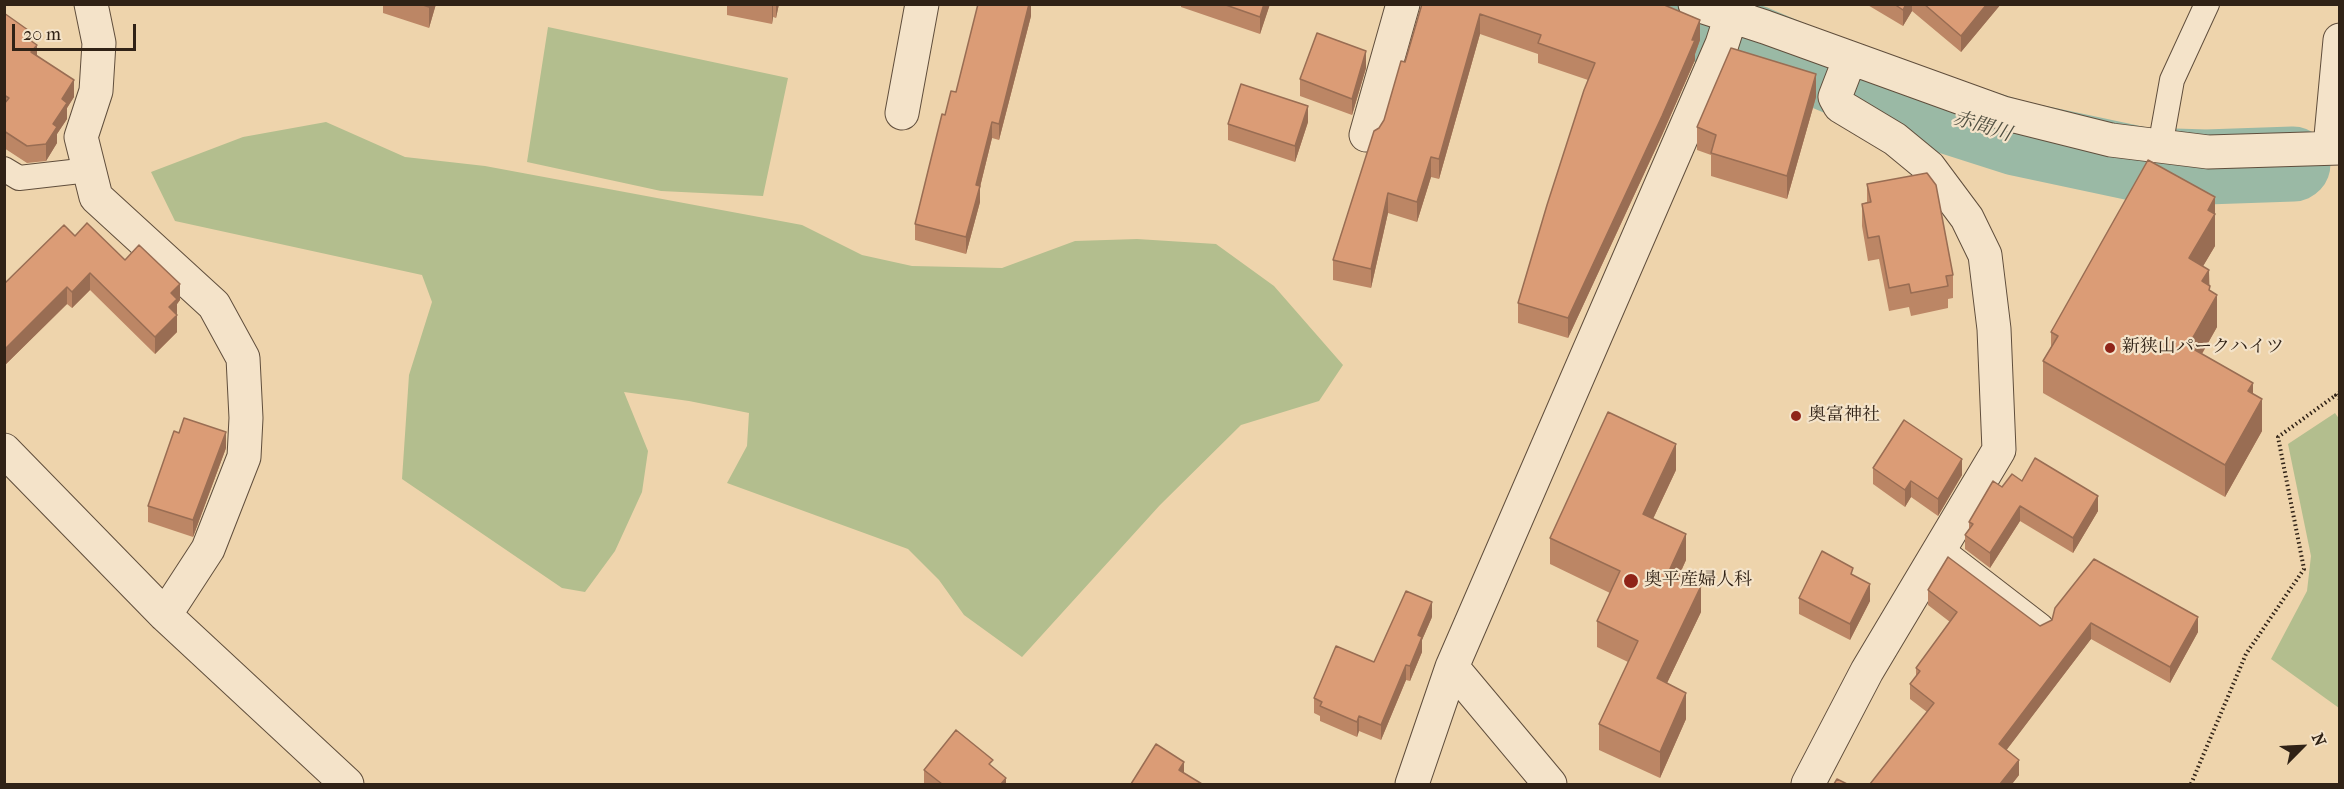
<!DOCTYPE html>
<meta charset="utf-8">
<style>
body{margin:0}
#map{position:relative;width:2344px;height:789px;overflow:hidden;background:#eed4ac;font-family:"IM FELL French Canon",serif}
canvas{display:block}
.frame{position:absolute;inset:0;border:6px solid #302216;pointer-events:none}
.north{position:absolute;left:2272px;top:717px;width:60px;height:60px;-webkit-text-stroke:4px #f4e3c9;paint-order:stroke;rotate:66deg;font-size:16px;font-weight:700;line-height:24px;text-align:center;color:#302216}
.north::after{content:'';display:block;margin:auto;width:21px;height:27px;background:#302216;clip-path:polygon(50% 0,100% 100%,50% 72%,0 100%)}
.scale{position:absolute;left:12px;top:24px;width:124px;height:27px;box-sizing:border-box;border:3px solid #302216;border-top:0;padding-left:8px;font-size:18px;line-height:21px;white-space:nowrap;color:#302216;-webkit-text-stroke:4px #f4e3c9;paint-order:stroke}
</style>
<div id="map">
<canvas width="2344" height="789"></canvas>
<div class="frame"></div>
<div class="north">N</div>
<div class="scale">20 m</div>
</div>
<script>
const ctx = document.querySelector('canvas').getContext('2d');
ctx.lineJoin = 'round';
function fillPath(path, color) { ctx.fillStyle = color; ctx.fill(path, 'evenodd'); }
const poly = rows => new Path2D(rows.map(r => 'M' + r).join(''));
function trace(path, color, width, dash) { ctx.strokeStyle = color; ctx.lineWidth = width; ctx.lineCap = dash ? 'butt' : 'round'; ctx.setLineDash(dash || []); ctx.stroke(path); }
function write(font, color, halo, rows, align = 'center') {
  ctx.font = font + ' "IM FELL French Canon","Noto Serif JP",serif'; ctx.lineWidth = 4.5; ctx.setLineDash([]); ctx.textBaseline = 'middle'; ctx.strokeStyle = halo; ctx.fillStyle = color; for (const [text, x, y, turn = 0] of rows) {
    ctx.save(); ctx.translate(x, y); ctx.rotate((+turn || 0) * Math.PI / 180); ctx.textAlign = isNaN(turn) ? turn : align; if (halo) ctx.strokeText(text, 0, 0); ctx.fillText(text, 0, 0); ctx.restore();
  }
}
fillPath(poly([
 [548,27,788,78,763,196,661,191,527,162],
 [326,122,405,157,485,166,802,225,862,255,912,266,1002,268,1075,241,1137,239,1216,244,1274,286,1343,365,1319,401,1241,425,1160,505,1022,657,964,615,939,580,908,549,727,483,747,446,749,413,689,401,624,392,648,451,642,492,615,551,585,592,562,588,402,479,409,375,432,302,422,275,175,221,151,172,243,137],
 [2335,413,2340,420,2339,708,2271,659,2307,591,2311,556,2288,444]
]), '#b3be8e');
trace(poly([
 [1642,4,1755,43,1869,91,2016,138,2143,165,2206,167,2293,164]
]), '#9ab9a5', 75);
const lane = poly([
 [2160,147,2172,80,2207,4],
 [4,169,19,178,89,170],
 [1940,548,2041,626]
]);
const street = poly([
 [91,4,99,43,96,91,81,137,96,197,214,305,243,358,246,418,244,457,208,549,165,615],
 [1695,4,1765,27,2003,113,2111,140,2208,152,2340,148],
 [902,113,922,4],
 [1366,135,1403,4],
 [2330,147,2340,40],
 [4,450,165,615,347,784],
 [1452,667,1550,784],
 [1412,784,1452,667,1722,44,1731,16,1739,4],
 [1808,784,1867,671,1999,450,1994,329,1985,255,1967,218,1929,167,1895,139,1840,106,1835,97,1850,58]
]);
trace(lane, '#604e3c', 26);
trace(street, '#604e3c', 35);
trace(poly([
 [2340,392,2336,395,2340,399],
 [2191,784,2246,654,2304,569,2278,437,2336,395]
]), '#302216', 4, [1.5, 3]);
trace(lane, '#f4e3c9', 24);
trace(street, '#f4e3c9', 33);
fillPath(poly([
 [383,4,436,4,429,28,383,13],
 [727,4,779,4,776,18,773,17,772,24,727,15],
 [1031,4,1031,16,999,140,992,138,980,187,980,202,966,254,915,240,915,224,945,115,956,92],
 [1181,4,1270,4,1260,34,1181,7],
 [1422,4,1700,40,1695,54,1695,60,1662,135,1568,338,1518,323,1518,303,1588,80,1538,63,1538,54,1480,34,1439,179,1431,177,1417,222,1388,213,1371,288,1333,280,1333,260,1379,128,1384,120,1405,62],
 [1866,4,2001,4,1961,52,1912,11,1903,26],
 [4,7,5,13,28,39,37,56,74,97,67,108,67,119,57,134,57,143,46,161,27,163,4,148],
 [1366,68,1352,115,1300,96,1300,79],
 [1816,97,1787,199,1711,176,1711,155,1697,150,1697,127],
 [1308,122,1295,162,1228,140,1228,124],
 [1867,184,1953,275,1953,298,1948,299,1948,308,1911,316,1909,307,1889,311,1879,259,1868,261,1862,226,1862,204,1867,202],
 [2215,197,2215,246,2203,266,2210,291,2217,327,2202,354,2253,394,2262,431,2225,497,2043,393,2043,361,2051,347,2051,332],
 [75,236,125,260,180,300,177,304,177,332,155,354,90,290,72,308,67,304,4,366],
 [226,448,193,537,148,522,148,506],
 [1873,468,1962,475,1938,516,1911,497,1905,507,1873,484],
 [1676,470,1653,519,1686,560,1679,576,1701,612,1667,683,1686,719,1660,778,1599,750,1599,724,1628,662,1597,647,1597,621,1610,593,1550,564,1550,538],
 [2022,481,2098,511,2073,553,2020,521,1990,568,1965,549,1965,535,1969,529,1969,522,2002,487],
 [1853,575,1870,601,1850,640,1799,614,1799,598],
 [1928,590,2040,626,2052,620,2198,632,2170,683,2091,639,2006,750,2019,775,2012,784,1870,784,1927,712,1910,699,1910,684,1916,677,1916,668,1950,622,1928,605],
 [1432,617,1422,640,1422,652,1410,681,1406,680,1381,740,1359,731,1357,737,1320,721,1320,716,1314,713,1314,698,1374,662],
 [993,767,1006,784,924,784,924,770]
]), '#bc8665');
fillPath(poly([
 [430,4,436,4,429,28,429,7],
 [772,4,773,4,773,17,772,24],
 [776,4,779,4,776,18],
 [1027,4,1031,4,1031,16,999,140,999,124],
 [1264,4,1270,4,1260,34,1260,17],
 [1906,4,1912,4,1912,11,1903,26,1903,10],
 [1987,4,2001,4,1961,52,1961,36],
 [1480,14,1480,34,1439,179,1439,159],
 [1700,20,1700,40,1695,54,1695,60,1662,135,1568,338,1568,318],
 [28,30,28,47,24,36],
 [37,45,37,62,31,52],
 [1366,51,1366,68,1352,115,1352,99],
 [1816,74,1816,97,1787,199,1787,176],
 [74,80,74,97,67,108,67,119,57,134,57,143,46,161,46,144,53,124,62,99],
 [1308,106,1308,122,1295,162,1295,146],
 [992,122,992,138,980,187,980,202,966,254,966,237,976,185],
 [1431,157,1431,177,1417,222,1417,202],
 [1388,193,1388,213,1371,288,1371,269],
 [2215,197,2215,246,2189,290,2189,258,2208,210],
 [2209,270,2210,307,2217,295,2217,327,2188,378,2188,346,2202,281],
 [90,273,90,290,72,308,72,292],
 [180,284,180,300,177,304,177,332,155,354,155,337,171,293],
 [67,287,67,304,4,366,4,350],
 [2253,383,2253,414,2262,399,2262,431,2225,497,2225,465,2248,391],
 [226,432,226,448,193,537,193,520],
 [1676,444,1676,470,1643,540,1643,514],
 [1962,459,1962,475,1938,516,1938,499],
 [1911,481,1911,497,1905,507,1905,490],
 [2098,496,2098,511,2073,553,2073,538],
 [2020,506,2020,521,1990,568,1990,553],
 [1686,534,1686,560,1669,597,1669,571],
 [1870,584,1870,601,1850,640,1850,624],
 [1701,586,1701,612,1657,704,1657,678],
 [1432,602,1432,617,1422,640,1422,652,1410,681,1410,666,1418,635],
 [2198,617,2198,632,2170,683,2170,667],
 [2091,623,2091,639,1999,760,1999,744],
 [1406,665,1406,680,1381,740,1381,725],
 [1686,693,1686,719,1660,778,1660,752],
 [1359,716,1359,731,1357,737,1357,722],
 [2019,760,2019,775,2012,784,2000,784],
 [1184,762,1184,779,1179,770],
 [1006,778,1006,784,1001,784]
]), '#996d53');
const building = poly([
 [420,4,430,4,429,7,420,4],
 [978,4,1029,4,999,124,992,122,976,185,980,186,966,237,915,224,942,114,945,115,951,91,956,92,978,4],
 [1223,4,1264,4,1260,17,1223,4],
 [1422,4,1662,4,1700,20,1692,40,1695,40,1662,116,1568,318,1518,303,1547,205,1584,90,1595,63,1538,43,1541,35,1480,14,1439,159,1431,157,1417,202,1388,193,1371,269,1333,260,1374,131,1379,128,1384,120,1401,61,1405,62,1422,4],
 [1894,4,1906,4,1903,10,1894,4],
 [1924,4,1987,4,1961,36,1924,4],
 [4,13,28,30,24,36,37,45,31,52,74,80,62,99,67,103,53,124,57,127,46,144,27,146,4,131,4,104,9,98,4,95,4,13],
 [1317,33,1366,51,1352,99,1300,79,1317,33],
 [1731,48,1816,74,1787,176,1711,153,1716,135,1697,127,1731,48],
 [1241,84,1308,106,1295,146,1228,124,1241,84],
 [2148,160,2215,197,2208,210,2215,214,2189,258,2209,270,2202,281,2210,286,2209,290,2217,295,2188,346,2253,383,2248,391,2262,399,2225,465,2043,361,2058,336,2051,332,2148,160],
 [1927,173,1936,185,1953,275,1946,276,1948,286,1911,293,1909,284,1889,288,1879,236,1868,238,1862,204,1871,202,1867,184,1927,173],
 [87,223,125,260,139,245,180,284,171,293,177,299,169,307,177,315,155,337,90,273,72,292,67,287,4,350,4,284,64,225,75,236,87,223],
 [1608,412,1676,444,1643,514,1686,534,1669,571,1701,586,1657,678,1686,693,1660,752,1599,724,1638,641,1597,621,1620,571,1550,538,1608,412],
 [184,418,226,432,193,520,148,506,174,431,179,433,184,418],
 [1904,420,1962,459,1938,499,1911,481,1905,490,1873,468,1904,420],
 [2035,458,2098,496,2073,538,2020,506,1990,553,1965,535,1973,524,1969,522,1993,481,2002,487,2012,474,2022,481,2035,458],
 [1822,551,1853,568,1851,574,1870,584,1850,624,1799,598,1822,551],
 [1948,557,2040,626,2052,620,2055,608,2094,559,2198,617,2170,667,2091,623,1999,744,2019,760,2000,784,1870,784,1934,703,1910,684,1920,671,1916,668,1957,612,1928,590,1948,557],
 [1406,591,1432,602,1418,635,1422,637,1410,666,1406,665,1381,725,1359,716,1357,722,1320,706,1322,702,1314,698,1336,646,1374,662,1406,591],
 [956,730,993,760,989,764,1006,778,1001,784,942,784,924,770,956,730],
 [1156,744,1184,762,1179,770,1202,784,1131,784,1156,744],
 [1837,779,1847,784,1834,784,1837,779]
]);
fillPath(building, '#db9c76');
trace(building, '#996d53', 1.5);
for (const [x, y, r, color] of [
 [2110,348,6,"#8f2418"],
 [1796,416,6,"#8f2418"],
 [1631,581,8,"#8f2418"]
]) { const dot = new Path2D(); dot.arc(x, y, r, 0, 2 * Math.PI); ctx.fillStyle = color; ctx.fill(dot); trace(dot, '#f4e3c9', 2); }
write('18px', '#302216', '#f4e3c9', [
 ["新狭山パークハイツ",2122,348],
 ["奥富神社",1808,416],
 ["奥平産婦人科",1644,581]
], 'left');
write('italic 20px', '#504f41', '#f4e3c9', [
 ["赤間川",1982,127,17]
]);
</script>
